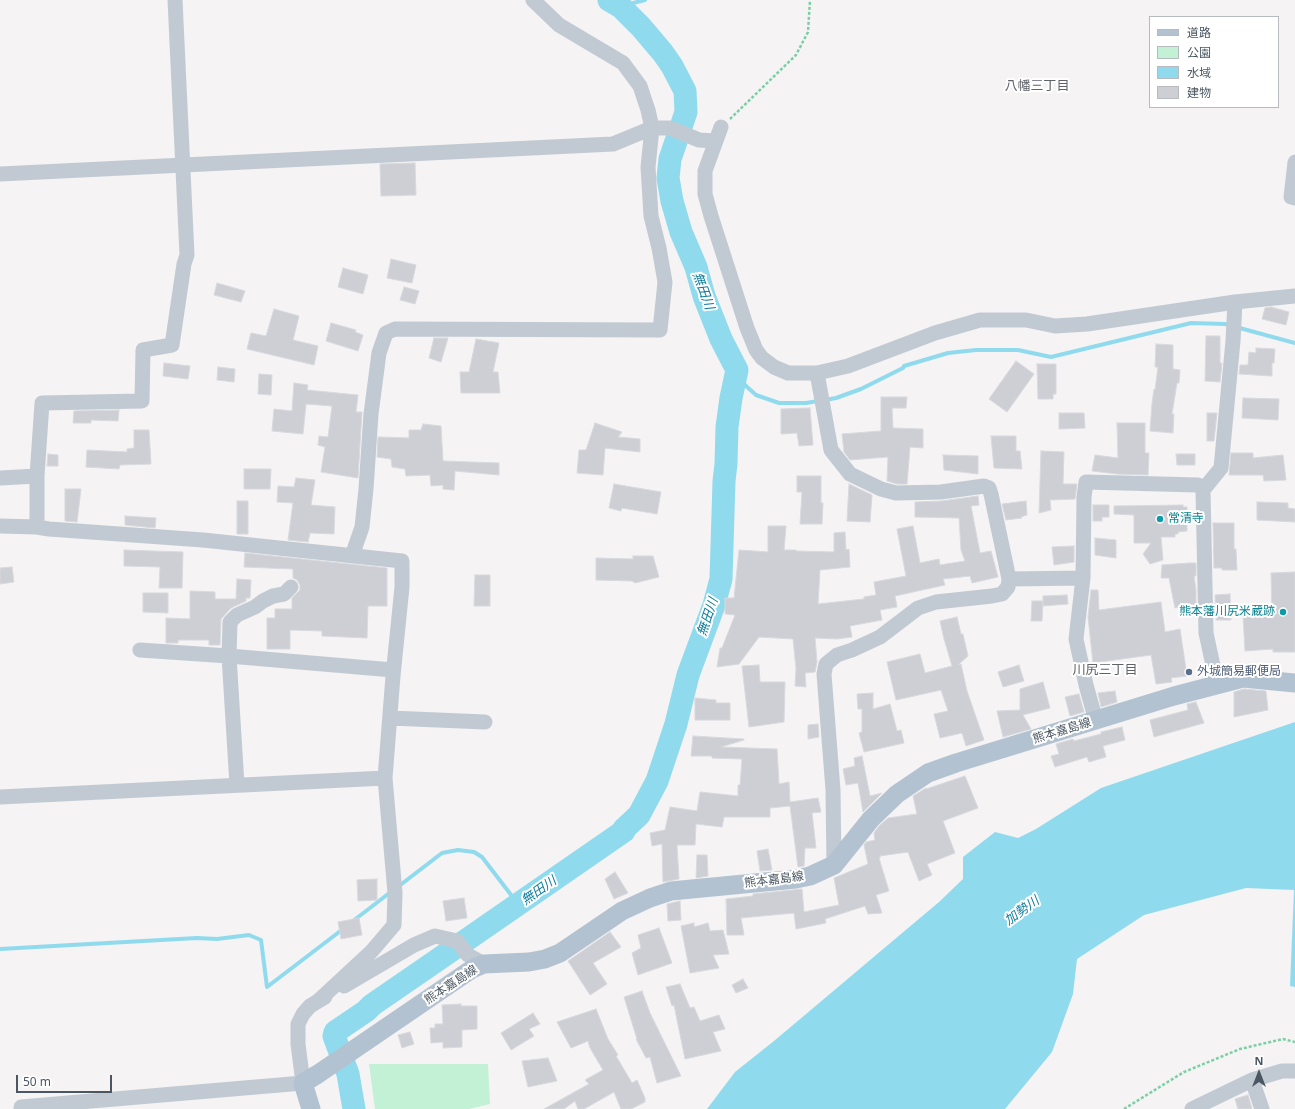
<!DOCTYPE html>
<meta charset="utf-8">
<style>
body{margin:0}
#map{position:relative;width:1295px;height:1109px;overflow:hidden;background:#f5f3f3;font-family:"Noto Sans","Noto Sans JP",sans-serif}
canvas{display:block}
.legend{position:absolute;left:1149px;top:16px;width:130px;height:92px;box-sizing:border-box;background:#fff;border:1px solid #b7bbc0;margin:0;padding:5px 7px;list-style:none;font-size:12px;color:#4a5661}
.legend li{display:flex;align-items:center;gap:8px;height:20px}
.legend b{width:20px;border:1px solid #b7bbc0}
.north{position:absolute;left:1239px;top:1053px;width:40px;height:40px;-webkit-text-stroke:3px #fff;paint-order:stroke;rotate:0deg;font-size:11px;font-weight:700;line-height:16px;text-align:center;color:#4a5661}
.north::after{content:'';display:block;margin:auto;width:14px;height:18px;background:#4a5661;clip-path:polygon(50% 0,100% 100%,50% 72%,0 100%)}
.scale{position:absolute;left:16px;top:1075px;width:96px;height:18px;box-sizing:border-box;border:2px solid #4a5661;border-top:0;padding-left:5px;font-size:12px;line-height:14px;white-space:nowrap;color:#4a5661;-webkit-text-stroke:3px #fff;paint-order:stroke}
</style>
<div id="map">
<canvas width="1295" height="1109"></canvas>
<ul class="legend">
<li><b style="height:5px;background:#b3c2d1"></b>道路</li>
<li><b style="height:11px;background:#c3f1d5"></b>公園</li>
<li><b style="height:11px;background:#90daee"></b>水域</li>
<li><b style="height:11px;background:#cdcfd5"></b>建物</li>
</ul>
<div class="north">N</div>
<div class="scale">50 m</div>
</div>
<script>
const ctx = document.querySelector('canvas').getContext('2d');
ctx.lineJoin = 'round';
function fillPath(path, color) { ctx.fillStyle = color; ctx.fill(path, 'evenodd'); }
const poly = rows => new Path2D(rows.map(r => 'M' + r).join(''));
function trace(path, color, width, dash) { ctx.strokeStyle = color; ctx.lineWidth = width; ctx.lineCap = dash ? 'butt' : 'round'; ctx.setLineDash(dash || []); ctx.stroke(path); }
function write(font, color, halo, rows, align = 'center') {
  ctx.font = font + ' "Noto Sans","Noto Sans JP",sans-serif'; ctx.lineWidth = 4; ctx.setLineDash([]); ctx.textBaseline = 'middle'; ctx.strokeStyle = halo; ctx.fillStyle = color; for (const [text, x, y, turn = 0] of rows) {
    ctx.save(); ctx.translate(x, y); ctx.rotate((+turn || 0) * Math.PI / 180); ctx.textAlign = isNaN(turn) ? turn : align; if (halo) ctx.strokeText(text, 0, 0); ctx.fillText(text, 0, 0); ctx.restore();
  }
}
fillPath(poly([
 [369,1064,488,1064,490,1104,469,1109,375,1109]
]), '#c3f1d5');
fillPath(poly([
 [1295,722,1295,987,1290,986,1294,890,1246,888,1144,915,1077,959,1073,994,1052,1052,1005,1109,707,1109,735,1072,774,1041,939,902,963,879,963,857,995,832,1018,838,1036,829,1101,788]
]), '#90daee');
trace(poly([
 [621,7,629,4,645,0],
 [737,370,745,385,756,395,779,403,806,403,818,401],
 [825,400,836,398,861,389,903,368,904,366,948,353,976,350,1018,350,1051,357,1191,323,1225,324,1295,343],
 [399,886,442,853,458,850,474,852,482,857,518,904],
 [353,921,392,891],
 [0,949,197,938,217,939,249,935,261,940,267,987,343,929]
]), '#90daee', 4);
trace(poly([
 [354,1109,348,1074,334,1036,335,1032,366,1011,372,1005,436,961,624,831,624,829,639,815,657,781,676,724,688,675,714,605,721,579,724,481,726,464,727,427,731,398,737,370,721,339,704,296,696,267,681,232,672,201,668,178,670,159,686,112,685,91,672,66,663,53,641,27,621,7,609,0]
]), '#90daee', 23);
const building = poly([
 [415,163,416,195,381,196,380,164,415,163],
 [391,259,416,265,412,283,387,278,391,259],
 [343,268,368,275,363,294,338,287,343,268],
 [217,283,245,291,241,302,214,295,217,283],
 [404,287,419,291,415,304,400,300,404,287],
 [1271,307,1289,312,1286,325,1262,319,1265,308,1271,307],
 [274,309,299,316,293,340,318,346,314,365,247,349,251,333,266,336,274,309],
 [331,323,356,330,355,332,363,335,358,351,326,341,331,323],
 [1206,336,1220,336,1220,363,1222,363,1220,382,1205,381,1206,336],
 [434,338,448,338,441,362,429,358,434,338],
 [476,339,499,343,493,372,498,372,500,393,461,393,460,372,469,372,476,339],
 [1156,344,1173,345,1173,369,1180,370,1179,383,1177,383,1172,414,1174,414,1173,433,1150,431,1152,404,1154,389,1155,390,1158,367,1155,367,1156,344],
 [1256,348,1275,349,1274,363,1272,363,1272,376,1239,374,1240,365,1248,365,1249,352,1256,353,1256,348],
 [1016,361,1034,374,1007,412,989,399,1016,361],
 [164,363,190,366,188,379,163,376,164,363],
 [1037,364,1056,364,1056,394,1053,394,1053,399,1038,399,1037,364],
 [218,367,235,369,234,382,217,380,218,367],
 [259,374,272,375,271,395,258,394,259,374],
 [294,383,308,385,307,390,358,395,356,412,362,412,358,478,321,472,325,447,318,445,319,436,328,437,332,406,306,404,303,434,272,431,274,409,292,411,294,383],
 [881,397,907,397,906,408,892,408,893,428,923,429,923,448,910,447,907,484,897,484,887,481,888,457,850,460,844,452,842,434,881,431,881,397],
 [1243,398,1279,399,1278,420,1242,418,1243,398],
 [810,408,813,445,799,446,797,433,781,434,781,409,810,408],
 [119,410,118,421,91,420,91,423,73,423,74,411,119,410],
 [1059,413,1084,413,1085,428,1059,429,1059,413],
 [1207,413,1217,413,1214,441,1207,441,1207,413],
 [595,423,622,432,618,437,640,439,640,452,605,448,603,475,577,473,579,450,586,450,595,423],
 [1117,423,1145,423,1145,453,1149,453,1148,475,1117,474,1092,471,1095,455,1118,458,1117,423],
 [423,424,441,426,443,461,499,463,499,475,455,471,454,490,443,489,443,485,431,486,430,475,406,476,405,469,392,467,391,459,377,457,378,437,409,438,409,430,421,430,423,424],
 [134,430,149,430,151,464,120,465,119,469,86,467,87,450,127,452,127,449,134,448,134,430],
 [991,436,1016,436,1016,451,1020,451,1022,469,994,468,991,436],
 [1041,451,1064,452,1063,484,1077,484,1075,499,1050,500,1051,510,1039,513,1041,451],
 [1231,453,1253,453,1253,458,1283,455,1286,480,1264,481,1263,475,1229,475,1231,453],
 [48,454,58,455,58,466,47,466,48,454],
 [1176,454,1195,454,1195,465,1177,465,1176,454],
 [943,455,978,456,978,474,944,470,943,455],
 [244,469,271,469,270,489,244,489,244,469],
 [797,476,821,476,821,503,823,503,822,524,800,524,802,492,797,492,797,476],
 [296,478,315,480,311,505,335,507,334,534,310,533,308,542,288,540,293,503,277,502,278,486,294,487,296,478],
 [614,484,661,492,657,514,622,508,621,511,609,508,614,484],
 [849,484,872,495,870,522,847,521,849,484],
 [65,489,81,489,77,522,65,521,65,489],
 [978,496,979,505,971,506,980,553,991,551,998,577,972,583,970,576,943,579,945,585,895,596,897,607,880,610,882,620,850,626,852,637,837,639,815,638,817,662,815,672,805,673,806,687,795,686,796,669,793,639,759,637,739,664,717,667,720,648,722,648,735,615,725,614,725,598,734,598,739,550,768,552,768,526,786,526,784,550,796,550,796,551,834,552,834,533,845,532,846,550,849,549,850,567,820,570,818,604,864,599,864,597,876,595,874,582,906,576,897,529,913,526,920,563,939,559,940,565,965,561,961,550,959,518,915,517,915,502,942,501,978,496],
 [237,501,248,501,248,534,237,534,237,501],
 [1026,501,1027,515,1021,517,1022,518,1006,520,1002,504,1026,501],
 [1257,502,1288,503,1288,508,1295,509,1295,522,1257,520,1257,502],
 [1093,505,1109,505,1109,517,1102,517,1102,521,1093,521,1093,505],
 [1183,505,1183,507,1187,507,1187,531,1178,532,1178,534,1175,534,1175,537,1161,537,1163,560,1150,564,1143,554,1151,543,1134,543,1134,515,1114,514,1114,506,1183,505],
 [125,516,156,518,155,528,125,525,125,516],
 [1213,523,1234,523,1234,549,1236,549,1237,570,1222,570,1222,568,1214,568,1213,523],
 [1095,538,1116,540,1116,558,1095,555,1095,538],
 [1074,546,1074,562,1054,565,1052,547,1074,546],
 [124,550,183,552,182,588,159,588,160,567,124,566,124,550],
 [245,553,387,568,387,606,368,606,367,638,322,636,322,631,290,630,290,649,267,649,267,618,275,618,275,609,292,609,292,598,300,590,300,585,297,580,293,578,293,569,244,567,245,553],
 [633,556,653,556,659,577,635,583,632,581,596,580,596,558,633,559,633,556],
 [1189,563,1196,563,1196,576,1194,576,1196,590,1196,604,1175,608,1169,578,1161,578,1162,565,1189,563],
 [12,567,14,582,0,584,0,568,12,567],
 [1295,572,1295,652,1273,652,1273,649,1245,651,1243,616,1272,615,1271,573,1295,572],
 [475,575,490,575,490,606,474,606,475,575],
 [237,579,251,580,250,598,246,598,246,601,231,608,221,619,220,645,209,645,209,640,178,640,178,643,166,643,166,618,190,619,190,591,215,592,215,599,236,599,237,579],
 [1091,590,1098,590,1099,610,1161,602,1165,632,1180,629,1187,676,1171,678,1172,682,1156,684,1151,655,1093,663,1088,617,1091,590],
 [143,593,168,593,168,613,143,612,143,593],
 [1230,594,1231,620,1216,620,1215,595,1230,594],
 [1067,595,1068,604,1043,606,1043,596,1067,595],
 [1032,601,1043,601,1042,621,1031,621,1032,601],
 [957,617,961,634,963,634,968,656,958,665,961,664,967,691,984,740,966,746,962,733,940,738,934,714,948,711,941,690,896,700,887,662,920,654,925,673,952,666,944,639,940,621,957,617],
 [759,665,760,682,785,682,784,722,749,727,742,666,759,665],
 [1019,665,1024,681,1003,687,998,672,1019,665],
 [1043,682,1050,708,1023,715,1031,729,1003,737,997,711,1020,710,1020,689,1043,682],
 [1244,689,1266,691,1268,710,1234,717,1234,692,1244,689],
 [1115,691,1117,702,1101,707,1098,693,1115,691],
 [873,693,873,709,890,704,897,731,901,730,904,743,864,752,859,733,862,732,862,709,858,709,857,694,873,693],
 [1079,694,1084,712,1070,716,1065,697,1079,694],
 [695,698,716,700,716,703,730,703,730,720,695,720,695,698],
 [1196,702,1204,723,1154,737,1150,720,1188,710,1187,704,1196,702],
 [818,724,819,737,808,739,808,725,818,724],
 [1122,727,1125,740,1103,746,1106,757,1089,762,1087,757,1055,767,1051,756,1059,754,1056,744,1073,739,1074,741,1101,734,1101,732,1122,727],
 [693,736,744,739,744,740,721,747,777,749,779,784,789,782,790,802,818,798,821,812,812,813,816,848,805,848,804,866,798,867,790,806,770,808,770,817,724,817,722,827,696,824,695,845,677,845,679,879,663,882,662,844,652,846,650,833,665,830,670,807,697,811,700,792,738,796,738,785,740,785,742,759,712,758,712,756,691,756,693,736],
 [862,756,870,796,882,793,863,812,858,783,846,785,843,769,855,766,854,758,862,756],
 [965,776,978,808,943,821,955,853,927,864,932,875,919,881,908,852,880,856,880,858,879,858,889,891,876,895,882,913,868,914,865,906,825,919,826,923,796,929,794,913,741,918,744,935,727,935,726,899,753,896,753,894,802,889,804,912,839,905,834,878,868,864,864,845,866,842,875,840,874,833,879,826,888,818,917,814,913,796,926,788,926,789,965,776],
 [768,849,772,870,760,871,757,851,768,849],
 [697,855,707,855,708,876,696,878,697,855],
 [615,872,628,893,614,899,605,879,615,872],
 [377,879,377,900,358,901,357,880,377,879],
 [464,898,467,918,446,921,443,901,464,898],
 [680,901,681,920,668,921,667,904,680,901],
 [359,918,362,935,341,939,338,922,359,918],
 [694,923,694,927,708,923,710,931,723,930,729,954,713,955,719,968,690,973,681,926,694,923],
 [659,928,672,963,638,975,632,953,641,948,638,935,659,928],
 [610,932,621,947,593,963,607,984,590,995,568,961,610,932],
 [743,979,748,988,736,993,732,985,743,979],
 [680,984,690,1008,694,1007,700,1021,719,1015,725,1029,713,1032,721,1051,685,1059,674,1005,672,1006,666,987,680,984],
 [642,991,650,1013,681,1076,657,1083,650,1057,646,1058,636,1039,637,1039,624,997,642,991],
 [461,1004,461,1006,477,1006,477,1029,462,1030,462,1047,443,1048,443,1042,431,1043,430,1028,435,1028,435,1024,443,1024,442,1005,461,1004],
 [596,1009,608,1039,618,1055,616,1056,632,1083,637,1080,645,1098,645,1102,631,1109,621,1109,614,1092,584,1109,578,1109,575,1101,564,1109,544,1109,589,1084,585,1080,603,1070,590,1048,588,1041,571,1048,557,1022,596,1009],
 [533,1013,540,1024,529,1029,534,1036,511,1050,501,1033,533,1013],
 [410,1032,414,1044,402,1048,398,1035,410,1032],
 [548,1058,557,1081,528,1087,522,1061,548,1058],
 [1248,1095,1252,1109,1238,1109,1235,1099,1248,1095]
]);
fillPath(building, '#cdcfd5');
trace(building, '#d7d9de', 1);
trace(poly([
 [730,119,796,55,808,32,810,0],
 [1124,1109,1184,1072,1240,1049,1283,1039,1295,1042]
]), '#7ad0a6', 2.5, [3, 2]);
trace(poly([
 [175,0,187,255,184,264,172,345,143,350,142,401,42,403,37,476,37,527,49,529,203,540,402,561,402,587,393,676,385,778,395,893,394,925,371,952,317,1002],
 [721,127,705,171,705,194,711,216,747,328,756,350,762,358,774,367,788,373,817,373,848,366,935,333,980,320,1026,320,1055,326,1087,324,1235,302,1295,296],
 [1295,162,1291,197,1295,198],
 [0,174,613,144,652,128,670,128,699,140,716,141],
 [817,373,831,450,850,474,881,489,896,493,941,492,984,486,989,488,991,494,1009,579,1008,587,1002,594,992,596,936,602,918,608,880,637,852,650,837,655,826,664,824,674,833,790,834,865],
 [0,478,37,476],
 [0,526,37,527],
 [352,556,362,527,366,489,371,414,379,353,386,333,395,329,660,330,665,282,659,248,651,216,648,167,652,128,648,110,640,86,623,63,559,25,533,0],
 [1009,579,1083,578],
 [140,650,229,656,393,670],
 [1217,684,1206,633,1203,490,1221,468,1233,341,1235,302],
 [390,718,485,722],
 [1096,721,1086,685,1076,639,1083,578,1084,497,1086,482,1198,485,1203,490],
 [237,785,229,656,230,622,237,615,255,607,263,601,273,596,284,594,291,587],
 [0,797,385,778],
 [344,986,414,945,435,936,457,941,468,955,484,964],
 [1252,1080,1282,1071,1295,1071],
 [21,1109,21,1107,303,1083,298,1044,298,1024,303,1014,310,1006,325,997],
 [1192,1109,1252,1080,1262,1109]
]), '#c1cad2', 15);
trace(poly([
 [311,1109,303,1083,318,1074,472,969,484,964,529,962,545,959,560,953,622,911,650,898,671,891,796,879,810,876,834,865,871,819,897,794,928,773,956,763,1174,696,1243,678,1295,683]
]), '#b3c2d1', 19);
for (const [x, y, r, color] of [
 [1160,519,4,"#0f9aa8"],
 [1283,612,4,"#0f9aa8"],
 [1189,672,4,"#5c6f8a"]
]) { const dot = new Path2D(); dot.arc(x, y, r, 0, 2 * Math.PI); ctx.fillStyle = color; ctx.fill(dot); trace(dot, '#fff', 1.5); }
write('12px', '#0d838f', '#fff', [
 ["常清寺",1168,519],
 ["熊本藩川尻米蔵跡",1275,612,"right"]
], 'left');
write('12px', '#4e5e75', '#fff', [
 ["外城簡易郵便局",1197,672]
], 'left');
write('12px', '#4a5661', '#fff', [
 ["熊本嘉島線",1062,731,-17],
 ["熊本嘉島線",774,880,-7],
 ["熊本嘉島線",451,985,-33]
]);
write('13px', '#5f6368', '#fff', [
 ["八幡三丁目",1037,86],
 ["川尻三丁目",1105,670]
]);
write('italic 13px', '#0c7c9b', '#fff', [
 ["無田川",703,291,70],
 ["無田川",708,617,-71],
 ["無田川",539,891,-35],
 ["加勢川",1022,911,-36]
]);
</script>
